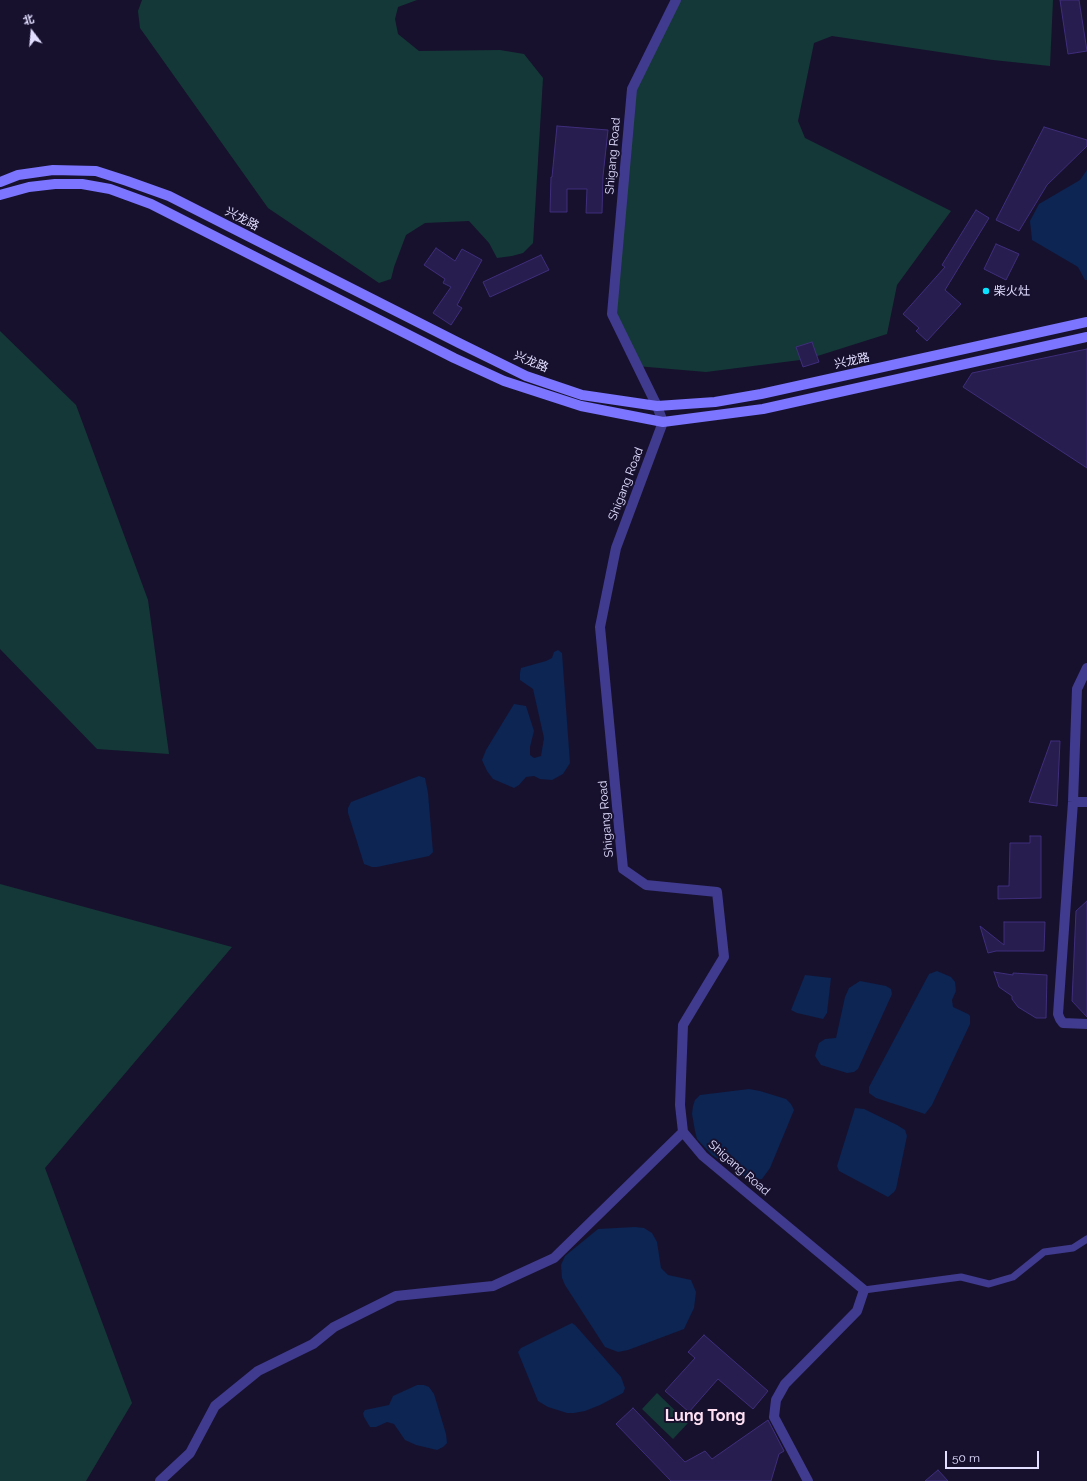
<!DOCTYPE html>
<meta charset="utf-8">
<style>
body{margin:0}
#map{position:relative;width:1087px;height:1481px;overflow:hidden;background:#17112e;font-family:Raleway,"Noto Sans SC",sans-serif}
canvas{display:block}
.north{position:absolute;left:12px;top:12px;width:40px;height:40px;-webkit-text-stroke:3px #17112e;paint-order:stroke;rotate:344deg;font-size:11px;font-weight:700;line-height:16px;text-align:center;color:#e2deff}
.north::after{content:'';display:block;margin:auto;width:14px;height:18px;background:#e2deff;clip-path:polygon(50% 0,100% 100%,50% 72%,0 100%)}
.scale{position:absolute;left:945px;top:1451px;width:94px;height:18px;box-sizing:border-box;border:2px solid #e2deff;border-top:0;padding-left:5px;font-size:12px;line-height:14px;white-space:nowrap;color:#e2deff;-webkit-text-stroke:3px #17112e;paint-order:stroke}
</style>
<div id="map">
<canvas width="1087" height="1481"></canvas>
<div class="north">北</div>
<div class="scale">50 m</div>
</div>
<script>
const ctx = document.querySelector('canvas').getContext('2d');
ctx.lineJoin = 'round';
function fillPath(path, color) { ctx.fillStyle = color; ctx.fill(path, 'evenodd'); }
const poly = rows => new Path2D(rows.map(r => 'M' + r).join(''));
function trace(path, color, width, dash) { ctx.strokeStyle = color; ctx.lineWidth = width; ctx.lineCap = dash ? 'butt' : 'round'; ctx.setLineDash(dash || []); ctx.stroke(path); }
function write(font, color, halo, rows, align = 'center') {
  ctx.font = font + ' Raleway,"Noto Sans SC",sans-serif'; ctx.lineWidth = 4; ctx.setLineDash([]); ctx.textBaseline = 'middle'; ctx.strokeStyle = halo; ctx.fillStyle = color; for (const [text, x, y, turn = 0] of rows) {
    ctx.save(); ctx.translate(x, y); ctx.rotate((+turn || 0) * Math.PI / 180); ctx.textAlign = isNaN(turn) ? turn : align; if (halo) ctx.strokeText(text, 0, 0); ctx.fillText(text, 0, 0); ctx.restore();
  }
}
fillPath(poly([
 [142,0,417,0,398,7,395,19,398,34,419,51,500,50,524,54,543,78,533,243,523,253,512,256,497,258,489,243,469,221,425,223,406,235,394,267,391,279,379,283,268,208,140,28,138,11],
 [676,0,1053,0,1050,66,993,60,832,36,814,43,798,121,805,138,951,211,897,285,887,334,808,359,706,372,636,366,612,314,632,89],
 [0,331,76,405,148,600,169,754,97,749,0,649],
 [0,884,232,947,45,1168,132,1403,86,1481,0,1481],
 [657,1393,688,1423,673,1439,642,1409]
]), '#143837');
fillPath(poly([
 [1087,170,1087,280,1085,280,1078,267,1032,240,1030,221,1039,204,1080,180],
 [558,650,562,653,570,763,563,774,552,780,540,779,534,776,526,777,519,785,514,788,493,779,487,771,482,760,486,750,514,704,526,706,534,731,530,747,530,755,534,758,541,756,544,738,533,689,520,680,520,673,521,668,546,661,552,658,554,652],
 [419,776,425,778,428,793,433,852,429,856,377,867,372,867,364,864,348,813,348,808,351,802],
 [937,971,951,977,955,982,956,991,952,1000,953,1007,968,1014,970,1016,970,1024,932,1105,925,1114,876,1098,869,1093,869,1087,929,974],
 [805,975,831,978,827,1013,823,1019,797,1013,791,1010],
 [860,981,886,986,891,989,892,994,858,1069,854,1072,847,1073,821,1065,815,1056,819,1043,825,1039,836,1038,845,997,849,988],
 [749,1089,760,1091,786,1099,791,1104,794,1110,770,1168,762,1179,753,1180,743,1176,712,1155,697,1139,695,1131,692,1114,693,1106,695,1100,700,1095],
 [855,1108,864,1109,897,1125,905,1130,907,1136,896,1189,894,1192,888,1197,839,1171,837,1166],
 [635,1227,644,1228,652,1233,657,1242,661,1268,668,1275,691,1280,696,1292,694,1308,684,1329,628,1350,618,1352,605,1347,565,1285,562,1278,561,1265,565,1256,598,1229],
 [572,1323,575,1325,621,1377,625,1388,623,1393,600,1405,585,1411,574,1413,567,1413,548,1407,538,1401,518,1352,521,1348],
 [417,1385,424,1385,429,1387,434,1394,446,1434,447,1443,443,1447,437,1450,416,1445,405,1440,394,1424,387,1422,376,1427,370,1427,364,1417,363,1413,365,1410,389,1405,393,1396]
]), '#0c2552');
const building = poly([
 [1060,0,1079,0,1087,51,1068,54,1060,0],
 [557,126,608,130,603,176,602,213,586,213,587,189,567,189,567,212,550,212,551,177,552,177,557,126],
 [1044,127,1087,140,1087,146,1047,185,1019,231,996,220,1044,127],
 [976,210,989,218,945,290,961,304,927,341,916,331,919,328,903,314,945,267,942,265,976,210],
 [996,244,1019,254,1006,280,984,269,996,244],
 [436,248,455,261,462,249,482,260,457,305,462,308,451,325,433,313,451,287,443,283,445,279,424,265,436,248],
 [541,255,549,270,490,297,483,282,541,255],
 [812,342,819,362,803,367,796,347,812,342],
 [1087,349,1087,468,963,387,972,373,1087,349],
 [1051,741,1060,741,1057,806,1029,802,1051,741],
 [1030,836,1041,836,1041,898,998,899,998,886,1009,886,1010,843,1030,843,1030,836],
 [1087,901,1087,1017,1072,1001,1076,911,1087,901],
 [1004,922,1045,922,1044,951,996,951,988,953,980,926,1004,945,1004,922],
 [994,972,1013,975,1013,973,1047,975,1046,1018,1036,1018,1018,1007,1012,999,1012,996,999,987,994,972],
 [704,1335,768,1391,753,1409,718,1379,689,1412,665,1391,695,1358,688,1352,704,1335],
 [633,1408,685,1462,705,1451,712,1459,768,1420,784,1451,779,1454,771,1481,671,1481,616,1424,633,1408],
 [938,1470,948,1481,925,1481,938,1470]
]);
fillPath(building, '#281d4f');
trace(building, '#3f2e7c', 1);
trace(poly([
 [864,1290,961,1277,989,1284,1013,1277,1044,1252,1073,1248,1087,1239]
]), '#403b8e', 7);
trace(poly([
 [676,0,632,89,612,314,657,406,663,422,616,548,600,627,623,869,646,885,717,892,724,957,683,1025,680,1105,683,1132,703,1156,864,1290,857,1311,785,1384,776,1400,774,1417,808,1481],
 [1087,668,1077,689,1073,802,1058,1014,1060,1019,1063,1023,1087,1024],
 [1073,802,1087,802],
 [160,1481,190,1453,215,1406,258,1371,313,1344,334,1327,396,1296,493,1286,554,1258,683,1132]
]), '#403b8e', 10);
trace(poly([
 [0,182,18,175,53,170,96,171,127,181,169,196,459,343,526,376,582,395,657,406,715,402,761,394,1087,322],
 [0,195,29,187,55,184,82,184,110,189,151,204,454,358,504,381,581,406,663,422,763,409,1087,337]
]), '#7b75ff', 10);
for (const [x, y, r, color] of [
 [986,291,4,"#0ae3ff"]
]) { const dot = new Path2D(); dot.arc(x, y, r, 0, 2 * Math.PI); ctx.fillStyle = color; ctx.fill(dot); trace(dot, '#17112e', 1.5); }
write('12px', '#e2deff', '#17112e', [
 ["Shigang Road",613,156,-85],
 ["兴龙路",242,219,27],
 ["兴龙路",852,361,-12],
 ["兴龙路",531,362,22],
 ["Shigang Road",626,484,-69],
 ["Shigang Road",606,819,-95],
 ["Shigang Road",739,1168,41]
]);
write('12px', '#e2deff', '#17112e', [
 ["柴火灶",994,291]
], 'left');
write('bold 16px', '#ffe0f3', '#17112e', [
 ["Lung Tong",705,1416]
]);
</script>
